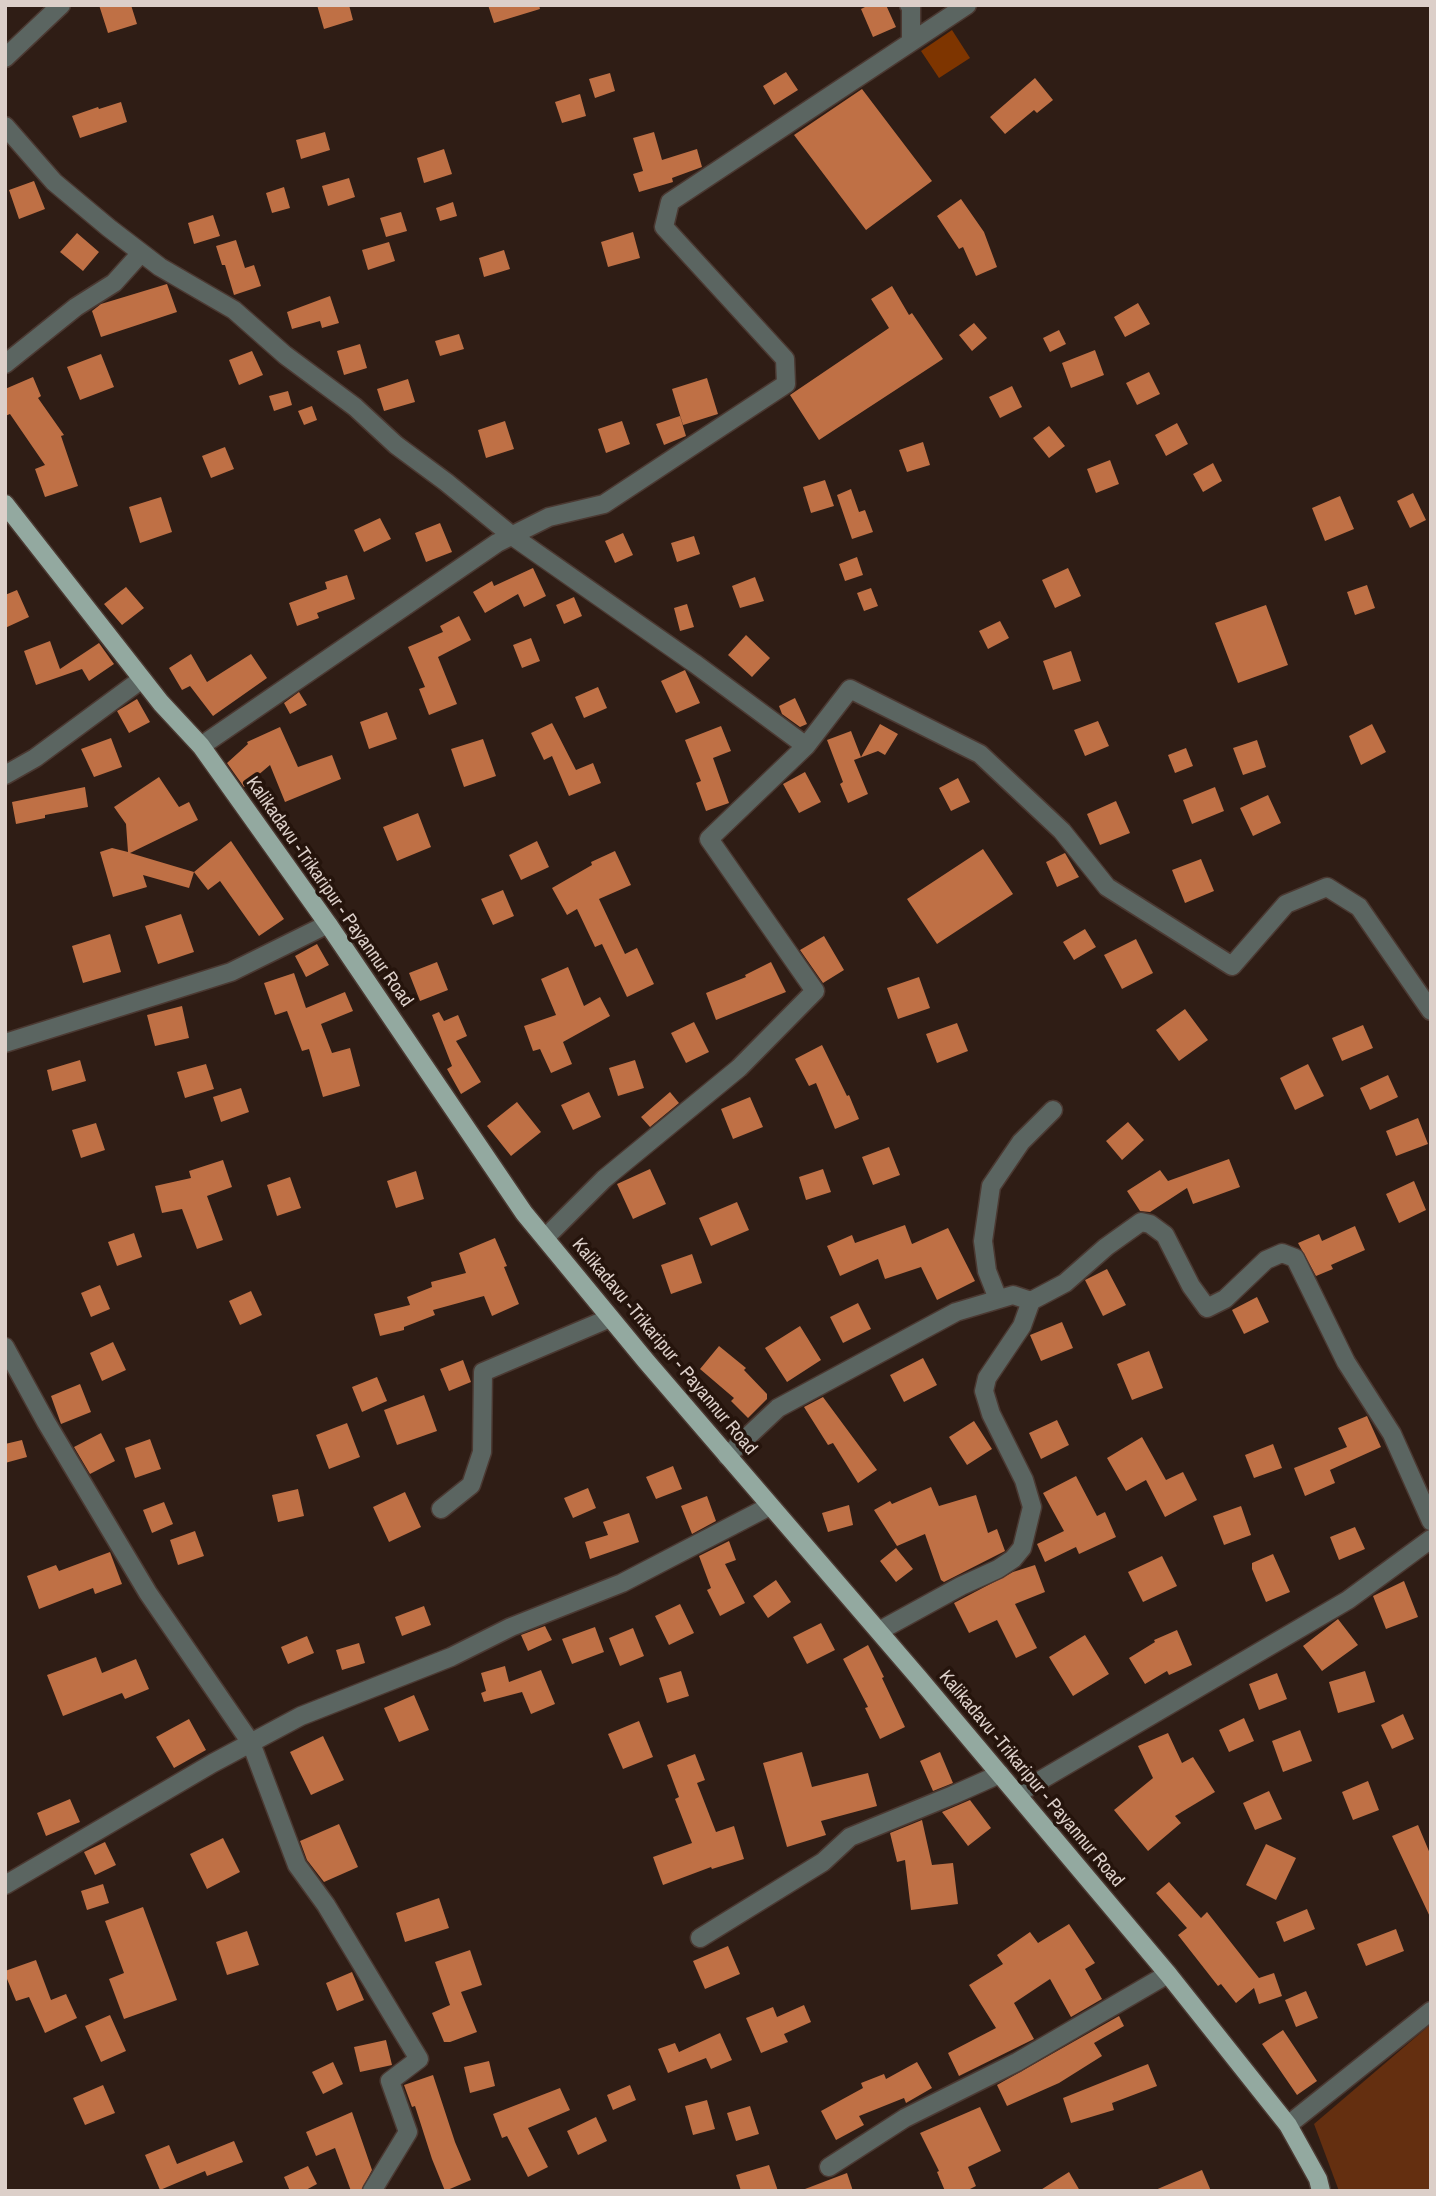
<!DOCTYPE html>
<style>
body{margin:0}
#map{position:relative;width:1436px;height:2196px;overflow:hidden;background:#2f1d15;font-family:"Archivo Narrow",sans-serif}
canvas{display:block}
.frame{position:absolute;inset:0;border:7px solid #dccfc9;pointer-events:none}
</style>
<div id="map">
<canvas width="1436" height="2196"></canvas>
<div class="frame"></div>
</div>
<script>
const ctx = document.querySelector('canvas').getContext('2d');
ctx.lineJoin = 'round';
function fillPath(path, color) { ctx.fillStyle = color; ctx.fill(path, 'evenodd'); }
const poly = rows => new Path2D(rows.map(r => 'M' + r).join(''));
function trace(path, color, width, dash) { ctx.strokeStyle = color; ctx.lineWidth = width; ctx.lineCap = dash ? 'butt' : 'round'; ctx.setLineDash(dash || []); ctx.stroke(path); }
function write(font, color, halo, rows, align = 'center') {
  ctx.font = font + ' "Archivo Narrow",sans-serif'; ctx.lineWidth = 7; ctx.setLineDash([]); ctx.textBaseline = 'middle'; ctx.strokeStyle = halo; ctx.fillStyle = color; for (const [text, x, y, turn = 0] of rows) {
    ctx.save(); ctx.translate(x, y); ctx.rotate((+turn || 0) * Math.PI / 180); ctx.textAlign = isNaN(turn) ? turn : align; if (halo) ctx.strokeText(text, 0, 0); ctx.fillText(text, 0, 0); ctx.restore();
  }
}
fillPath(poly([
 [1431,2024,1431,2191,1339,2191,1314,2124]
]), '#642f10');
fillPath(poly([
 [952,30,970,58,939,78,921,51]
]), '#7e3500');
fillPath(poly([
 [99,5,131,5,137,24,108,33],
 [317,5,349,5,353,20,324,29],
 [488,5,539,5,540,9,494,23],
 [869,5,886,5,896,27,873,37,861,9],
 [786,72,798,90,774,105,763,86],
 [610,73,615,91,595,98,589,79],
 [1035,78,1053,100,1037,113,1034,110,1005,134,990,117],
 [862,89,932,181,866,230,794,135],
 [580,94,586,116,562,123,555,102],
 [121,102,127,122,80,138,72,116,98,107,99,109],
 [325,132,330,150,301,159,296,140],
 [654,132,662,160,697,149,702,167,672,178,673,182,639,192,633,174,643,171,633,138],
 [444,149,452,174,424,183,417,158],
 [349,178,355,197,328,206,322,186],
 [34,181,45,209,19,219,9,190],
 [284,187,290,208,272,213,266,193],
 [961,199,984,232,997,267,976,276,963,247,959,249,937,216],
 [453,202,457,216,440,221,436,208],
 [401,212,407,231,386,237,380,218],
 [213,215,220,236,194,244,188,223],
 [633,232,640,258,608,267,601,242],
 [77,233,99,252,83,271,60,252],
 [236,240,245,268,254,265,261,286,234,295,225,265,222,265,216,246],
 [389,242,395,261,368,270,362,250],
 [504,250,510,269,484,277,479,258],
 [167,284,177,312,101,337,92,311,101,304],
 [892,286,909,315,912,313,943,359,819,440,790,395,889,328,871,299],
 [330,296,339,323,322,328,320,321,292,329,287,312],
 [1138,303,1150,324,1125,337,1114,317],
 [974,323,987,338,972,351,959,335],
 [1059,330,1066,344,1050,352,1043,338],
 [459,334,464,349,440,356,435,341],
 [360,344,367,368,344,375,337,351],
 [1095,350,1104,375,1071,388,1062,363],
 [252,351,263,375,239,385,229,360],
 [101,354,114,387,80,400,67,367],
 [1149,372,1160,394,1137,405,1126,383],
 [33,377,41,396,38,398,64,435,61,436,78,486,45,497,35,469,45,465,10,414,5,416,5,389],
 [707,378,718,414,683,425,672,389],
 [408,379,415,402,384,411,377,389],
 [1012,386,1022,407,1000,418,989,397],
 [288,391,292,405,274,411,269,396],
 [312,406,317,420,304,425,298,411],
 [680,416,686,436,664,445,656,424],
 [505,421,514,449,486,458,478,430],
 [622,421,630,444,606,453,598,429],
 [1177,423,1188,444,1166,456,1155,435],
 [1049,426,1065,446,1049,458,1033,438],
 [923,442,930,465,907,472,899,450],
 [225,447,234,469,211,478,202,456],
 [1110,460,1119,484,1096,493,1087,469],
 [1213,463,1222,481,1203,492,1193,474],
 [825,480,834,506,811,513,803,487],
 [851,489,859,512,865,510,873,532,852,539,837,495],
 [1413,493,1426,520,1410,528,1397,501],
 [1340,496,1354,529,1325,541,1312,508],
 [161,497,172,532,140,543,129,507],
 [380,518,391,539,364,552,354,530],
 [440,523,452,552,426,562,415,533],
 [623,533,633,555,615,563,605,541],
 [694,536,700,554,677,562,671,543],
 [857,557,863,575,845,581,839,564],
 [533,568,546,596,524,607,518,594,485,613,473,592,492,581,494,586],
 [1068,568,1081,596,1055,608,1042,580],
 [347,575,355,599,317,613,319,618,297,626,289,603,327,589,325,582],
 [755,577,764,601,740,608,732,586],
 [1367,585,1375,608,1355,615,1347,592],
 [126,587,144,608,122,625,104,604],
 [871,588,878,606,864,611,857,593],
 [17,590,29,617,5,628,5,595],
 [574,597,582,616,564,624,556,605],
 [687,604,694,627,680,631,674,608],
 [1266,605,1288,665,1238,683,1215,623],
 [459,616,471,640,438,657,457,704,429,715,419,689,425,687,408,647,443,632,440,626],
 [1000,621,1009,638,988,649,979,631],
 [746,635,770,658,752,677,728,655],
 [531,638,540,661,522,668,513,645],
 [50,641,60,669,99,643,114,664,89,681,82,669,36,685,24,651],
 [1071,651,1081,681,1053,690,1043,661],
 [191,654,207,682,251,654,267,678,213,716,190,686,182,690,169,668],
 [685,670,700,703,676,713,661,681],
 [598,687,607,708,584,718,575,697],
 [299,692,307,705,290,714,284,703],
 [795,698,807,724,800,727,782,714,779,706],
 [137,699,150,722,129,733,117,711],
 [387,712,397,739,369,749,360,722],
 [1098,721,1109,746,1085,756,1074,730],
 [552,723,576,770,593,763,601,783,569,796,552,756,544,760,531,733],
 [880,724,898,734,885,755,878,751,854,760,868,794,848,803,840,784,843,782,827,740,851,731,861,757],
 [1372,724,1386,752,1361,765,1349,736],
 [721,726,731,751,713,758,729,803,706,811,696,783,701,781,685,740],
 [280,727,298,767,332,755,341,779,285,802,270,765,244,787,227,763,248,744,247,742],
 [111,738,122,767,94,777,81,749],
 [483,739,496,776,464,787,451,749],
 [1257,740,1266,767,1243,775,1233,748],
 [1186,748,1193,766,1175,773,1168,755],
 [805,772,821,802,799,813,783,784],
 [159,777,179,807,189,802,198,820,130,853,194,872,189,888,143,875,147,887,113,897,100,852,112,848,128,852,126,824,114,807],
 [958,778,970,802,951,811,939,788],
 [85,787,88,807,45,815,45,818,16,824,12,802],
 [1215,787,1224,811,1192,824,1183,800],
 [1268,795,1281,823,1253,836,1240,808],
 [1116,801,1130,833,1100,845,1087,814],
 [418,813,431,847,397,861,383,827],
 [231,841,284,919,259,936,220,881,208,890,194,872],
 [537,841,549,867,521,880,509,855],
 [983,849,1013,894,937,944,907,899],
 [615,851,631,885,599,899,625,954,637,948,654,984,627,997,602,944,595,947,577,909,567,915,552,888,592,865,591,862],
 [1065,853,1079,877,1057,887,1046,862],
 [1201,859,1214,891,1185,903,1172,870],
 [503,890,514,916,493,925,481,899],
 [181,914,194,952,158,964,145,926],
 [1085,929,1096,947,1074,960,1063,942],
 [110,934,121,972,83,983,72,946],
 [824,936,844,970,823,983,800,950],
 [1136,939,1153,973,1122,989,1104,955],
 [317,944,329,965,306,977,295,956],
 [437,962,448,990,420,1001,409,973],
 [771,962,786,992,716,1020,706,993,746,977,745,975],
 [568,967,584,1006,600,997,610,1016,563,1042,572,1064,551,1073,540,1049,533,1051,524,1026,556,1015,541,979],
 [294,973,306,1008,345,992,353,1011,321,1024,332,1053,350,1048,360,1086,323,1097,309,1049,302,1051,287,1011,275,1015,264,983],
 [919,977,930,1008,898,1019,887,988],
 [182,1006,189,1038,155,1046,147,1015],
 [1185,1009,1208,1040,1179,1061,1156,1030],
 [439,1012,444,1021,458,1015,467,1036,456,1041,481,1082,461,1094,447,1069,452,1066,432,1015],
 [694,1022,709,1052,686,1063,671,1033],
 [957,1023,968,1051,937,1063,926,1034],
 [1363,1025,1373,1048,1342,1061,1332,1038],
 [822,1045,847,1096,849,1095,859,1119,835,1129,816,1083,809,1086,795,1059],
 [80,1060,86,1081,52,1091,47,1070],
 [635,1060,644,1088,618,1096,609,1068],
 [206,1064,214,1089,185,1098,177,1072],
 [1308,1064,1324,1096,1295,1110,1280,1078],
 [1388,1075,1398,1097,1370,1110,1360,1088],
 [241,1088,249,1112,221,1122,213,1097],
 [589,1092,601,1117,573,1130,561,1105],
 [670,1092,679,1103,650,1127,641,1117],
 [750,1097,763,1127,733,1139,721,1109],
 [517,1102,541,1132,511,1156,487,1126],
 [1418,1118,1428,1144,1396,1156,1386,1131],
 [1128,1122,1144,1140,1122,1160,1106,1141],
 [96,1123,105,1150,81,1158,72,1130],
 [889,1147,900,1175,873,1185,862,1157],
 [1229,1159,1240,1187,1193,1204,1187,1188,1150,1212,1140,1211,1127,1191,1160,1170,1168,1181],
 [223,1160,232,1187,207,1196,223,1240,197,1249,182,1209,162,1213,155,1186,191,1178,189,1171],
 [650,1169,666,1204,633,1219,617,1184],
 [823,1169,831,1192,806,1200,799,1177],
 [416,1171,424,1199,396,1208,387,1181],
 [290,1177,301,1208,277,1216,267,1185],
 [1414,1181,1426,1210,1399,1223,1386,1194],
 [737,1202,749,1230,711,1246,699,1218],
 [905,1225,912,1244,948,1228,975,1281,937,1300,921,1267,885,1279,878,1259,840,1276,827,1246,852,1235,855,1243],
 [1355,1226,1365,1250,1331,1265,1333,1269,1316,1276,1298,1243,1319,1234,1322,1241],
 [134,1233,142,1257,117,1266,108,1242],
 [495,1238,507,1266,504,1267,519,1304,492,1316,484,1296,433,1310,435,1315,404,1327,404,1330,380,1336,374,1314,410,1305,407,1297,432,1287,431,1282,466,1273,459,1253],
 [692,1254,702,1283,671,1294,661,1265],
 [1107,1269,1126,1305,1103,1316,1085,1280],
 [100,1285,110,1309,91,1317,81,1293],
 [251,1291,262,1315,240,1325,229,1301],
 [1257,1297,1269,1322,1244,1334,1232,1310],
 [858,1303,871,1329,843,1343,830,1317],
 [1062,1322,1073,1348,1041,1361,1030,1335],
 [800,1326,821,1360,787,1382,765,1348],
 [113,1342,126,1370,102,1381,90,1353],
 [719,1346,746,1368,744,1370,767,1394,767,1399,748,1418,731,1401,734,1398,700,1369],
 [1149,1351,1163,1388,1132,1400,1117,1364],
 [923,1358,937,1385,904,1402,890,1375],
 [463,1360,471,1382,449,1391,440,1369],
 [377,1377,387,1401,362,1412,352,1387],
 [80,1384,91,1412,61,1424,51,1396],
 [424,1395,437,1431,397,1445,384,1410],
 [823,1397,877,1470,858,1483,833,1443,828,1445,804,1407],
 [1367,1416,1381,1447,1330,1470,1335,1483,1305,1496,1294,1468,1347,1447,1338,1428],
 [1057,1420,1069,1445,1041,1459,1029,1433],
 [974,1421,992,1449,967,1465,949,1437],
 [347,1423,360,1457,329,1469,316,1435],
 [101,1433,115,1461,90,1474,74,1447],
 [1142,1437,1166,1480,1183,1472,1197,1500,1165,1517,1146,1480,1126,1491,1107,1458],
 [150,1439,161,1469,135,1478,125,1448],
 [22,1440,27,1457,5,1463,5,1444],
 [1273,1444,1282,1468,1254,1478,1245,1455],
 [673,1466,682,1489,656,1499,646,1477],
 [1076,1476,1097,1516,1105,1512,1116,1537,1079,1554,1076,1547,1045,1562,1037,1544,1064,1531,1043,1493],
 [931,1487,939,1506,976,1495,988,1533,997,1529,1005,1551,944,1582,941,1580,925,1534,897,1546,874,1510,890,1501,892,1504],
 [588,1488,596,1508,573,1518,564,1498],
 [298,1489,304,1516,278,1522,272,1495],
 [405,1492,421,1527,389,1542,373,1507],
 [707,1496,716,1521,692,1534,681,1506],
 [164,1502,173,1524,152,1533,143,1510],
 [849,1505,853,1525,828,1532,822,1513],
 [1241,1506,1251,1535,1224,1545,1213,1516],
 [629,1513,639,1542,590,1559,585,1542,608,1535,603,1522],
 [1355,1527,1365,1549,1339,1560,1330,1537],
 [195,1531,204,1556,178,1565,170,1540],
 [729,1541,736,1560,725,1564,745,1603,720,1616,707,1590,711,1588,699,1556],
 [896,1548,913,1569,896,1582,880,1561],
 [110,1552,122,1584,95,1594,93,1588,39,1609,27,1576,56,1565,59,1571],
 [1273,1554,1290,1592,1266,1602,1252,1569,1252,1563],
 [1162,1556,1177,1586,1143,1602,1128,1572],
 [1035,1565,1045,1592,1015,1604,1037,1648,1016,1658,997,1620,969,1633,954,1603,1013,1572],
 [776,1580,791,1602,768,1618,753,1596],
 [1404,1581,1418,1617,1386,1629,1373,1596],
 [680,1604,694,1633,669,1645,655,1616],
 [424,1606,431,1625,402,1636,395,1617],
 [1338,1619,1358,1645,1322,1671,1303,1646],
 [821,1623,835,1650,807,1664,793,1637],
 [545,1626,552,1640,528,1651,521,1635],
 [595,1627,604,1652,572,1664,562,1639],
 [633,1628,644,1656,620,1666,609,1638],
 [1177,1630,1192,1665,1169,1675,1167,1671,1145,1684,1129,1658,1155,1642,1154,1640],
 [1085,1635,1109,1674,1073,1696,1049,1657],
 [307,1636,314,1653,288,1664,281,1647],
 [359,1643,365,1663,342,1670,336,1650],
 [868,1645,884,1677,882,1678,905,1727,880,1739,865,1708,868,1707,843,1659],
 [96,1657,102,1673,136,1659,149,1689,125,1699,122,1693,63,1716,47,1675],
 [505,1666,509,1682,541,1670,555,1704,531,1714,522,1692,484,1702,481,1693,486,1691,481,1673],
 [681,1671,689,1696,667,1703,659,1678],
 [1365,1671,1375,1702,1338,1713,1329,1682],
 [1277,1673,1287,1699,1259,1710,1249,1684],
 [414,1695,429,1730,399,1742,384,1708],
 [1403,1714,1414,1739,1392,1749,1381,1725],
 [1244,1718,1254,1741,1229,1752,1219,1730],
 [189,1719,206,1750,174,1768,156,1737],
 [639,1721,653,1757,623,1769,608,1734],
 [1300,1730,1312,1761,1283,1772,1272,1741],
 [1168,1733,1182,1763,1193,1757,1215,1792,1175,1816,1181,1823,1148,1851,1114,1810,1153,1778,1138,1746],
 [323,1736,344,1780,311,1795,290,1752],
 [802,1752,812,1787,868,1773,877,1806,821,1821,826,1835,787,1847,763,1763],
 [940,1752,953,1783,933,1791,920,1761],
 [695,1754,705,1780,697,1783,716,1832,734,1826,744,1859,712,1869,711,1867,663,1885,653,1857,692,1843,675,1799,679,1797,667,1765],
 [1368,1781,1379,1810,1353,1820,1342,1792],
 [1269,1791,1282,1819,1255,1830,1243,1803],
 [70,1799,80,1822,46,1836,37,1813],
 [970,1800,991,1828,968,1846,942,1812],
 [922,1820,932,1865,953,1863,958,1904,911,1910,905,1860,897,1862,890,1833],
 [339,1824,358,1867,324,1882,307,1860,300,1841],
 [1418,1825,1431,1856,1431,1919,1392,1836],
 [223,1838,240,1872,207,1889,190,1854],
 [105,1842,116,1865,95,1875,84,1852],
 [1266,1844,1296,1858,1276,1900,1246,1885],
 [1169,1882,1201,1918,1207,1912,1259,1978,1274,1973,1282,1996,1259,2004,1254,1988,1236,2003,1221,1984,1218,1986,1178,1935,1187,1928,1156,1893],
 [103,1884,109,1903,87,1910,81,1891],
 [439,1898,449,1928,405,1942,396,1913],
 [143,1907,177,2000,124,2019,109,1979,124,1973,105,1921],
 [1307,1909,1315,1929,1284,1942,1276,1922],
 [1069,1924,1095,1963,1085,1969,1102,1999,1071,2017,1050,1979,1014,2003,1034,2039,959,2076,948,2053,996,2028,969,1985,1003,1964,997,1955,1030,1932,1038,1943],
 [1396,1929,1404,1951,1366,1966,1357,1944],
 [247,1931,259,1965,227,1975,216,1942],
 [728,1946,740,1974,705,1989,693,1961],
 [470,1950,482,1985,461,1992,477,2032,450,2042,444,2042,432,2013,450,2005,435,1962],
 [36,1960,51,2000,66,1994,77,2018,45,2033,29,1997,16,2001,5,1974,5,1971],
 [352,1972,364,2000,337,2011,326,1983],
 [1306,1991,1318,2018,1296,2027,1285,2000],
 [804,2005,811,2022,784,2034,788,2042,761,2053,746,2018,773,2007,777,2017],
 [110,2015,126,2051,101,2062,85,2026],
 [1119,2016,1124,2026,1094,2043,1102,2056,1059,2083,1007,2106,997,2085],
 [1283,2030,1317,2081,1297,2095,1262,2044],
 [720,2033,732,2060,711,2069,706,2058,668,2073,658,2049,675,2043,679,2052],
 [386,2040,392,2065,360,2072,354,2047],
 [489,2061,495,2086,470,2093,464,2067],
 [333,2062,343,2084,323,2094,312,2072],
 [917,2062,932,2088,906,2103,904,2098,859,2116,864,2125,836,2140,821,2111,863,2088,861,2083,884,2074,886,2079],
 [1148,2064,1157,2086,1112,2103,1114,2110,1071,2123,1063,2098],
 [433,2075,455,2142,471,2180,445,2191,432,2159,415,2106,412,2107,404,2085],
 [103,2085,115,2113,85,2125,73,2098],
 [630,2085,636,2100,613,2110,607,2095],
 [560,2088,570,2110,528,2128,548,2167,528,2177,507,2136,502,2138,493,2114],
 [707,2100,715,2129,693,2135,685,2106],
 [750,2106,759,2134,736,2141,727,2113],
 [980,2107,1001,2151,968,2167,976,2186,966,2191,945,2191,937,2172,939,2171,920,2133],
 [352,2112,372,2170,361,2191,351,2191,335,2148,316,2156,306,2132],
 [596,2117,607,2141,578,2155,567,2131],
 [234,2141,243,2162,207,2176,205,2171,160,2190,145,2155,169,2145,177,2164],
 [769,2165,778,2191,741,2191,736,2175],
 [308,2166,317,2184,304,2191,290,2191,284,2177],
 [1202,2170,1211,2191,1153,2191],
 [1069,2172,1080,2191,1039,2191],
 [847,2173,853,2191,805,2191,805,2189]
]), '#bf7045');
const minor = poly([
 [909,5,911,7,911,42],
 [5,58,61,5],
 [5,126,54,182,109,228,160,267,234,310,285,355,355,407,396,445,446,482,511,535,694,663,806,746,850,689,980,754,1062,831,1107,887,1232,966,1286,904,1327,887,1359,907,1431,1011],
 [5,364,76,307,114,283,141,253],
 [201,746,497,543,549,517,604,504,786,384,785,359,664,227,670,202,967,5],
 [5,775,35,758,142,679],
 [5,1043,231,972,328,924],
 [545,1238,604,1179,739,1068,815,991,709,839,806,746],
 [998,1299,987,1271,983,1241,991,1186,1021,1142,1053,1110],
 [5,1347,46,1422,148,1593,251,1743,297,1865,326,1905,419,2059,390,2081,408,2132,372,2191],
 [727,1456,778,1408,956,1312,1013,1295,1031,1301],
 [441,1509,471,1485,482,1452,483,1372,610,1318],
 [879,1631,961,1586,998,1569,1013,1559,1022,1548,1032,1507,1024,1480,991,1414,984,1391,987,1378,1022,1326,1031,1301,1065,1283,1106,1247,1141,1222,1150,1224,1165,1235,1191,1286,1207,1308,1225,1299,1266,1260,1282,1253,1295,1258,1346,1362,1392,1434,1431,1521],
 [1017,1794,1348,1600,1431,1539],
 [5,1885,213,1763,301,1716,451,1657,511,1627,622,1583,770,1506],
 [700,1938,823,1862,850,1837,953,1795,1000,1774],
 [1288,2125,1431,2011],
 [829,2167,905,2118,1017,2062,1168,1974]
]);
const major = poly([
 [5,504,161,703,201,746,330,927,524,1213,646,1361,918,1677,1168,1974,1288,2125,1318,2179,1321,2191]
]);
trace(minor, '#4b3932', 21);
trace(major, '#4b3932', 21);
trace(minor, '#5b6561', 18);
trace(major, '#93a9a0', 18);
write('19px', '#dccfc9', '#25140c', [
 ["Kalikadavu -Trikaripur - Payannur Road",329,892,55],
 ["Kalikadavu -Trikaripur - Payannur Road",664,1347,50],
 ["Kalikadavu -Trikaripur - Payannur Road",1031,1779,50]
]);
</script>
